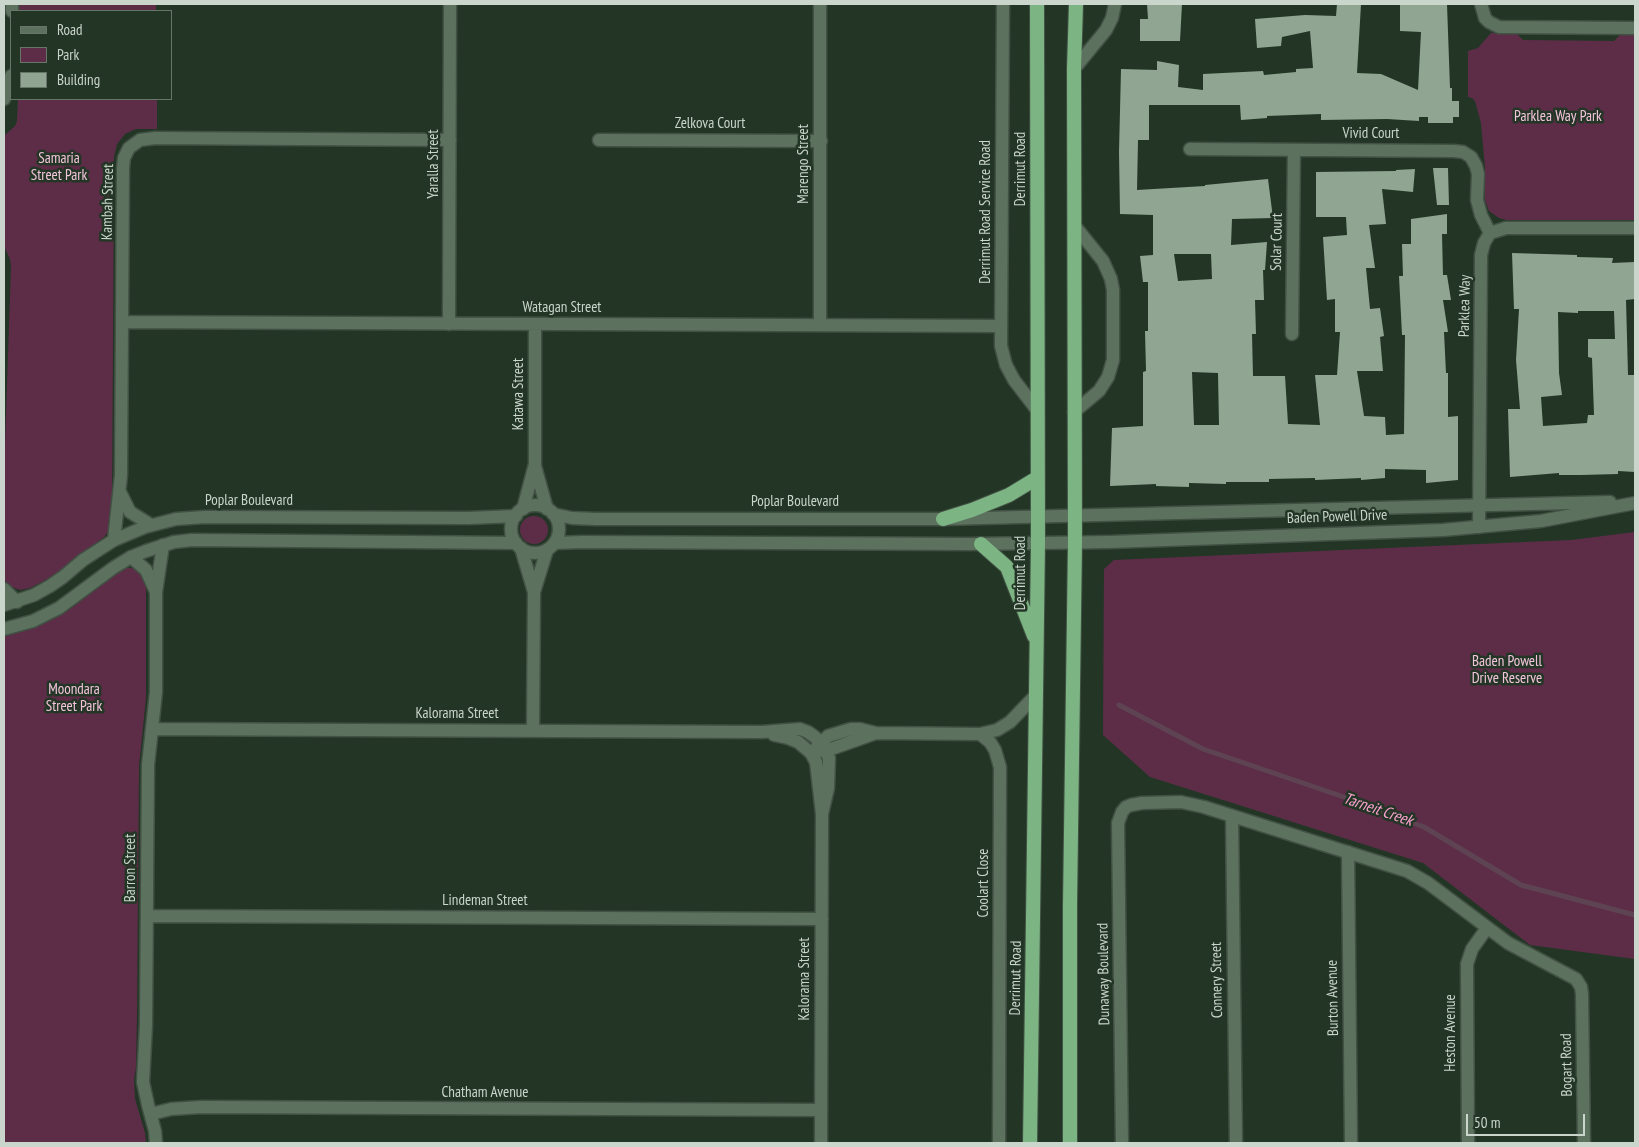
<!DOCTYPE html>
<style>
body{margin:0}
#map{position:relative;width:1639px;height:1147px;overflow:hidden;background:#233626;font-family:"PT Sans Narrow",sans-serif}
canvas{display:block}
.frame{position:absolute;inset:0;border:5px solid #cad5cb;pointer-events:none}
.legend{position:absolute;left:10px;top:10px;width:162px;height:90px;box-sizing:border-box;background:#233626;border:1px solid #667668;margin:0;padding:6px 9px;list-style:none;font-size:15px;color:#cad5cb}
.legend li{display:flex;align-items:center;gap:10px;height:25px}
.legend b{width:25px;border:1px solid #667668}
.scale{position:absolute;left:1466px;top:1114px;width:119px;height:22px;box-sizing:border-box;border:2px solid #cad5cb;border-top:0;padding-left:6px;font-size:15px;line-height:18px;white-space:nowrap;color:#cad5cb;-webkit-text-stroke:4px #233626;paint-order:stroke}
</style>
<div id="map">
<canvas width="1639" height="1147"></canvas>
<div class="frame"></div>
<ul class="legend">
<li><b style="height:6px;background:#5d715f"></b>Road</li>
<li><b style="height:14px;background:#5d2d48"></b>Park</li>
<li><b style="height:14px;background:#90a692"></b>Building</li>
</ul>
<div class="scale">50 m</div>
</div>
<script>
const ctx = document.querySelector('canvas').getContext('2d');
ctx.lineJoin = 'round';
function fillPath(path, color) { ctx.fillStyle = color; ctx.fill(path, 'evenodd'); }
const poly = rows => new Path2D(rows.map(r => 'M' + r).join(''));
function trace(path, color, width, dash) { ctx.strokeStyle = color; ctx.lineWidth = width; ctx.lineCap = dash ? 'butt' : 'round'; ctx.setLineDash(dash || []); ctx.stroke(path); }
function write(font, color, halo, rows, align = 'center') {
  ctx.font = font + ' "PT Sans Narrow",sans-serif'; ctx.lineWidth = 5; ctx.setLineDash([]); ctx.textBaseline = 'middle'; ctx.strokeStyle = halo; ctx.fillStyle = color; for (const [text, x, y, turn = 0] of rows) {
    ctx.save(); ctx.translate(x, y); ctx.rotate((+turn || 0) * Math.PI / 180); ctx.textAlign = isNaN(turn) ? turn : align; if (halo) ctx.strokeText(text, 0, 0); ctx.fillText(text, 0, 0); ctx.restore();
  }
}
fillPath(poly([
 [19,4,156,4,156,11,18,11],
 [1491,33,1517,34,1523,40,1614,41,1620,35,1635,35,1635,220,1507,220,1499,218,1489,211,1485,200,1485,168,1481,123,1475,101,1472,98,1468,97,1468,51,1478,48],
 [18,99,157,99,157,129,136,129,125,134,117,144,114,157,112,515,111,528,104,537,53,576,30,588,20,590,9,586,4,580,4,474,11,267,10,259,4,246,4,136,15,126,17,121],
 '520 530a14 14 0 1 1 28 0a14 14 0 1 1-28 0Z',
 [1635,532,1635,959,1530,945,1423,863,1150,777,1103,735,1104,569,1114,560,1571,540],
 [126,568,132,568,141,572,146,583,146,698,139,766,137,1015,136,1067,134,1080,135,1099,145,1133,146,1143,4,1143,4,636,40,625,53,619,70,609,118,572]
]), '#5d2d48');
trace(poly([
 [1119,705,1203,749,1341,796,1424,827,1521,885,1635,915]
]), '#5e4453', 5);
fillPath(poly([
 [1147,4,1182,4,1180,41,1140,41,1140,19,1148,19],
 [1337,4,1361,4,1357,73,1381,74,1418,90,1421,32,1400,31,1400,4,1447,4,1450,88,1452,88,1452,101,1459,101,1459,117,1453,117,1453,123,1428,123,1428,117,1419,117,1419,121,1387,119,1321,120,1321,114,1267,116,1267,118,1241,120,1240,105,1149,105,1149,140,1138,140,1137,190,1205,186,1205,185,1268,179,1273,218,1232,219,1231,245,1267,242,1265,270,1263,270,1264,300,1255,300,1256,334,1252,334,1253,376,1285,376,1288,424,1320,425,1315,375,1337,375,1340,332,1335,332,1335,299,1327,300,1323,237,1347,235,1346,217,1316,217,1316,172,1396,171,1396,170,1415,169,1413,192,1382,189,1386,224,1369,225,1375,268,1366,268,1370,309,1380,308,1384,336,1380,337,1383,371,1357,371,1364,416,1385,417,1386,435,1404,434,1405,335,1402,335,1399,276,1403,276,1402,244,1411,244,1411,219,1447,214,1447,234,1442,234,1443,275,1447,275,1451,300,1443,300,1448,332,1444,332,1446,373,1448,373,1448,417,1458,416,1458,480,1426,483,1426,470,1385,469,1385,478,1361,480,1361,478,1315,480,1315,478,1269,479,1269,482,1226,482,1226,484,1189,483,1189,487,1156,486,1156,484,1110,486,1112,428,1143,426,1143,372,1146,371,1145,331,1148,331,1148,282,1143,282,1140,256,1153,255,1153,215,1120,214,1119,152,1121,69,1157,70,1157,61,1179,65,1178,87,1203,90,1203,74,1263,71,1264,75,1296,72,1296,69,1313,68,1310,31,1282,37,1281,46,1257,48,1255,19,1305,15,1336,16],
 [1174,254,1211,254,1212,279,1178,281],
 [1192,372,1218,373,1219,425,1194,425],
 [1433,168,1448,168,1449,205,1437,205],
 [1512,253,1577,255,1577,257,1613,258,1612,263,1635,262,1635,299,1626,300,1628,375,1635,375,1635,472,1618,471,1618,474,1581,475,1559,475,1559,473,1510,477,1508,409,1520,409,1516,360,1519,309,1514,309],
 [1578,311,1614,311,1615,339,1588,339,1588,357,1592,358,1594,415,1588,415,1587,423,1543,426,1541,397,1562,395,1559,373,1558,312,1578,313]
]), '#90a692');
const minor = poly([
 [12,4,12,11],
 [1003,4,1001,346,1006,365,1014,380,1037,410],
 [1481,4,1485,18,1489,22,1499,27,1635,28],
 [1074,69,1106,30,1112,18,1115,4],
 [4,99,11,76],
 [599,140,821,141],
 [1190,149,1454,151,1463,152,1471,157,1476,166,1478,174,1477,200,1481,215,1490,233],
 [1074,225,1103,261,1111,279,1113,290,1113,360,1108,377,1099,391,1074,412],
 [123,322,1001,326],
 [449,324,450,4],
 [820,325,820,4],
 [1292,334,1294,150],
 [535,466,547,509],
 [120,492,130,512,151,525],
 [523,509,535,464,535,324],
 [1479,527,1481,255,1484,243,1490,233,1506,228,1635,228],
 [114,540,121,475,123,168,124,158,129,148,140,140,155,138,450,140],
 [521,548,534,592,533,731],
 [131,557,146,570,156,592],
 [4,589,17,602],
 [534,592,547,550],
 [152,729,762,732,800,729,808,732,815,737,823,746,829,758,828,788,822,814],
 [980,734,990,742,995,750,1000,767,999,1143],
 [774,735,788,738,798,742,811,753,816,762,822,814,821,1143],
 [816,748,828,736,851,729,860,729,876,733,980,734,997,730,1010,722,1036,695],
 [819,751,831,749,876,733],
 [1232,816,1236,1143],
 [1348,852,1351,1143],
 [147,916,822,919],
 [151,1114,171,1109,201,1107,821,1110],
 [156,1143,155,1131,148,1105,143,1082,146,1025,148,765,156,692,156,592,163,545],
 [1122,1143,1118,823,1122,812,1126,807,1131,805,1142,803,1181,802,1204,807,1407,871,1428,883,1508,943,1576,979,1581,987,1582,994,1584,1143],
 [1468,1143,1467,964,1472,949,1487,928]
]);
const tertiary = poly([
 '511 529a24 24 0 1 1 48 0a24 24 0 1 1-48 0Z',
 [553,514,572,518,596,519,943,519,1610,502],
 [555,543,582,542,969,544,1110,542,1443,530,1541,521,1635,503],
 [4,605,34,595,50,586,63,577,83,560,114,540,145,527,176,519,205,517,469,518,516,516],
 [4,629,33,621,59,608,113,568,131,557,146,551,174,542,192,540,516,543]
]);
const trunk = poly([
 [943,519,972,510,1009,495,1037,478],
 [981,544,1007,567,1034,636],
 [1030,1143,1038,543,1037,4],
 [1070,1143,1070,905,1075,542,1074,69,1076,4]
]);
trace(minor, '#415143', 15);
trace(tertiary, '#415143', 15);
trace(trunk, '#415143', 16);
trace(minor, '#5d715f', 12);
trace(tertiary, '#5d715f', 12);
trace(trunk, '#7cb484', 14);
write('15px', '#f4c4dc', '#233626', [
 ["Parklea Way Park",1558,117],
 ["Samaria",59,159],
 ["Street Park",59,176],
 ["Baden Powell",1507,662],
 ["Drive Reserve",1507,679],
 ["Moondara",74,690],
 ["Street Park",74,707]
]);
write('15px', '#cad5cb', '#233626', [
 ["Zelkova Court",710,124],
 ["Vivid Court",1371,134],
 ["Yaralla Street",434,164,-90],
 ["Marengo Street",804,164,-90],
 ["Derrimut Road",1021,169,-90],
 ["Kambah Street",108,202,-89],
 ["Derrimut Road Service Road",986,212,-90],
 ["Solar Court",1277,242,-89],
 ["Parklea Way",1465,306,-89],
 ["Watagan Street",562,308],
 ["Katawa Street",519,394,-90],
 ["Poplar Boulevard",249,501],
 ["Poplar Boulevard",795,502],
 ["Baden Powell Drive",1337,517,-2],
 ["Derrimut Road",1021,573,-90],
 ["Kalorama Street",457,714],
 ["Barron Street",131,868,-90],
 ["Coolart Close",984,883,-90],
 ["Lindeman Street",485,901],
 ["Dunaway Boulevard",1104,974,-91],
 ["Derrimut Road",1016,978,-89],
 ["Kalorama Street",805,979,-90],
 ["Connery Street",1217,980,-91],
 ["Burton Avenue",1333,998,-91],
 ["Heston Avenue",1451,1033,-90],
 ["Bogart Road",1567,1065,-91],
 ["Chatham Avenue",485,1093]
]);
write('italic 16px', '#fda1d1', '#233626', [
 ["Tarneit Creek",1378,810,19]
]);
</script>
